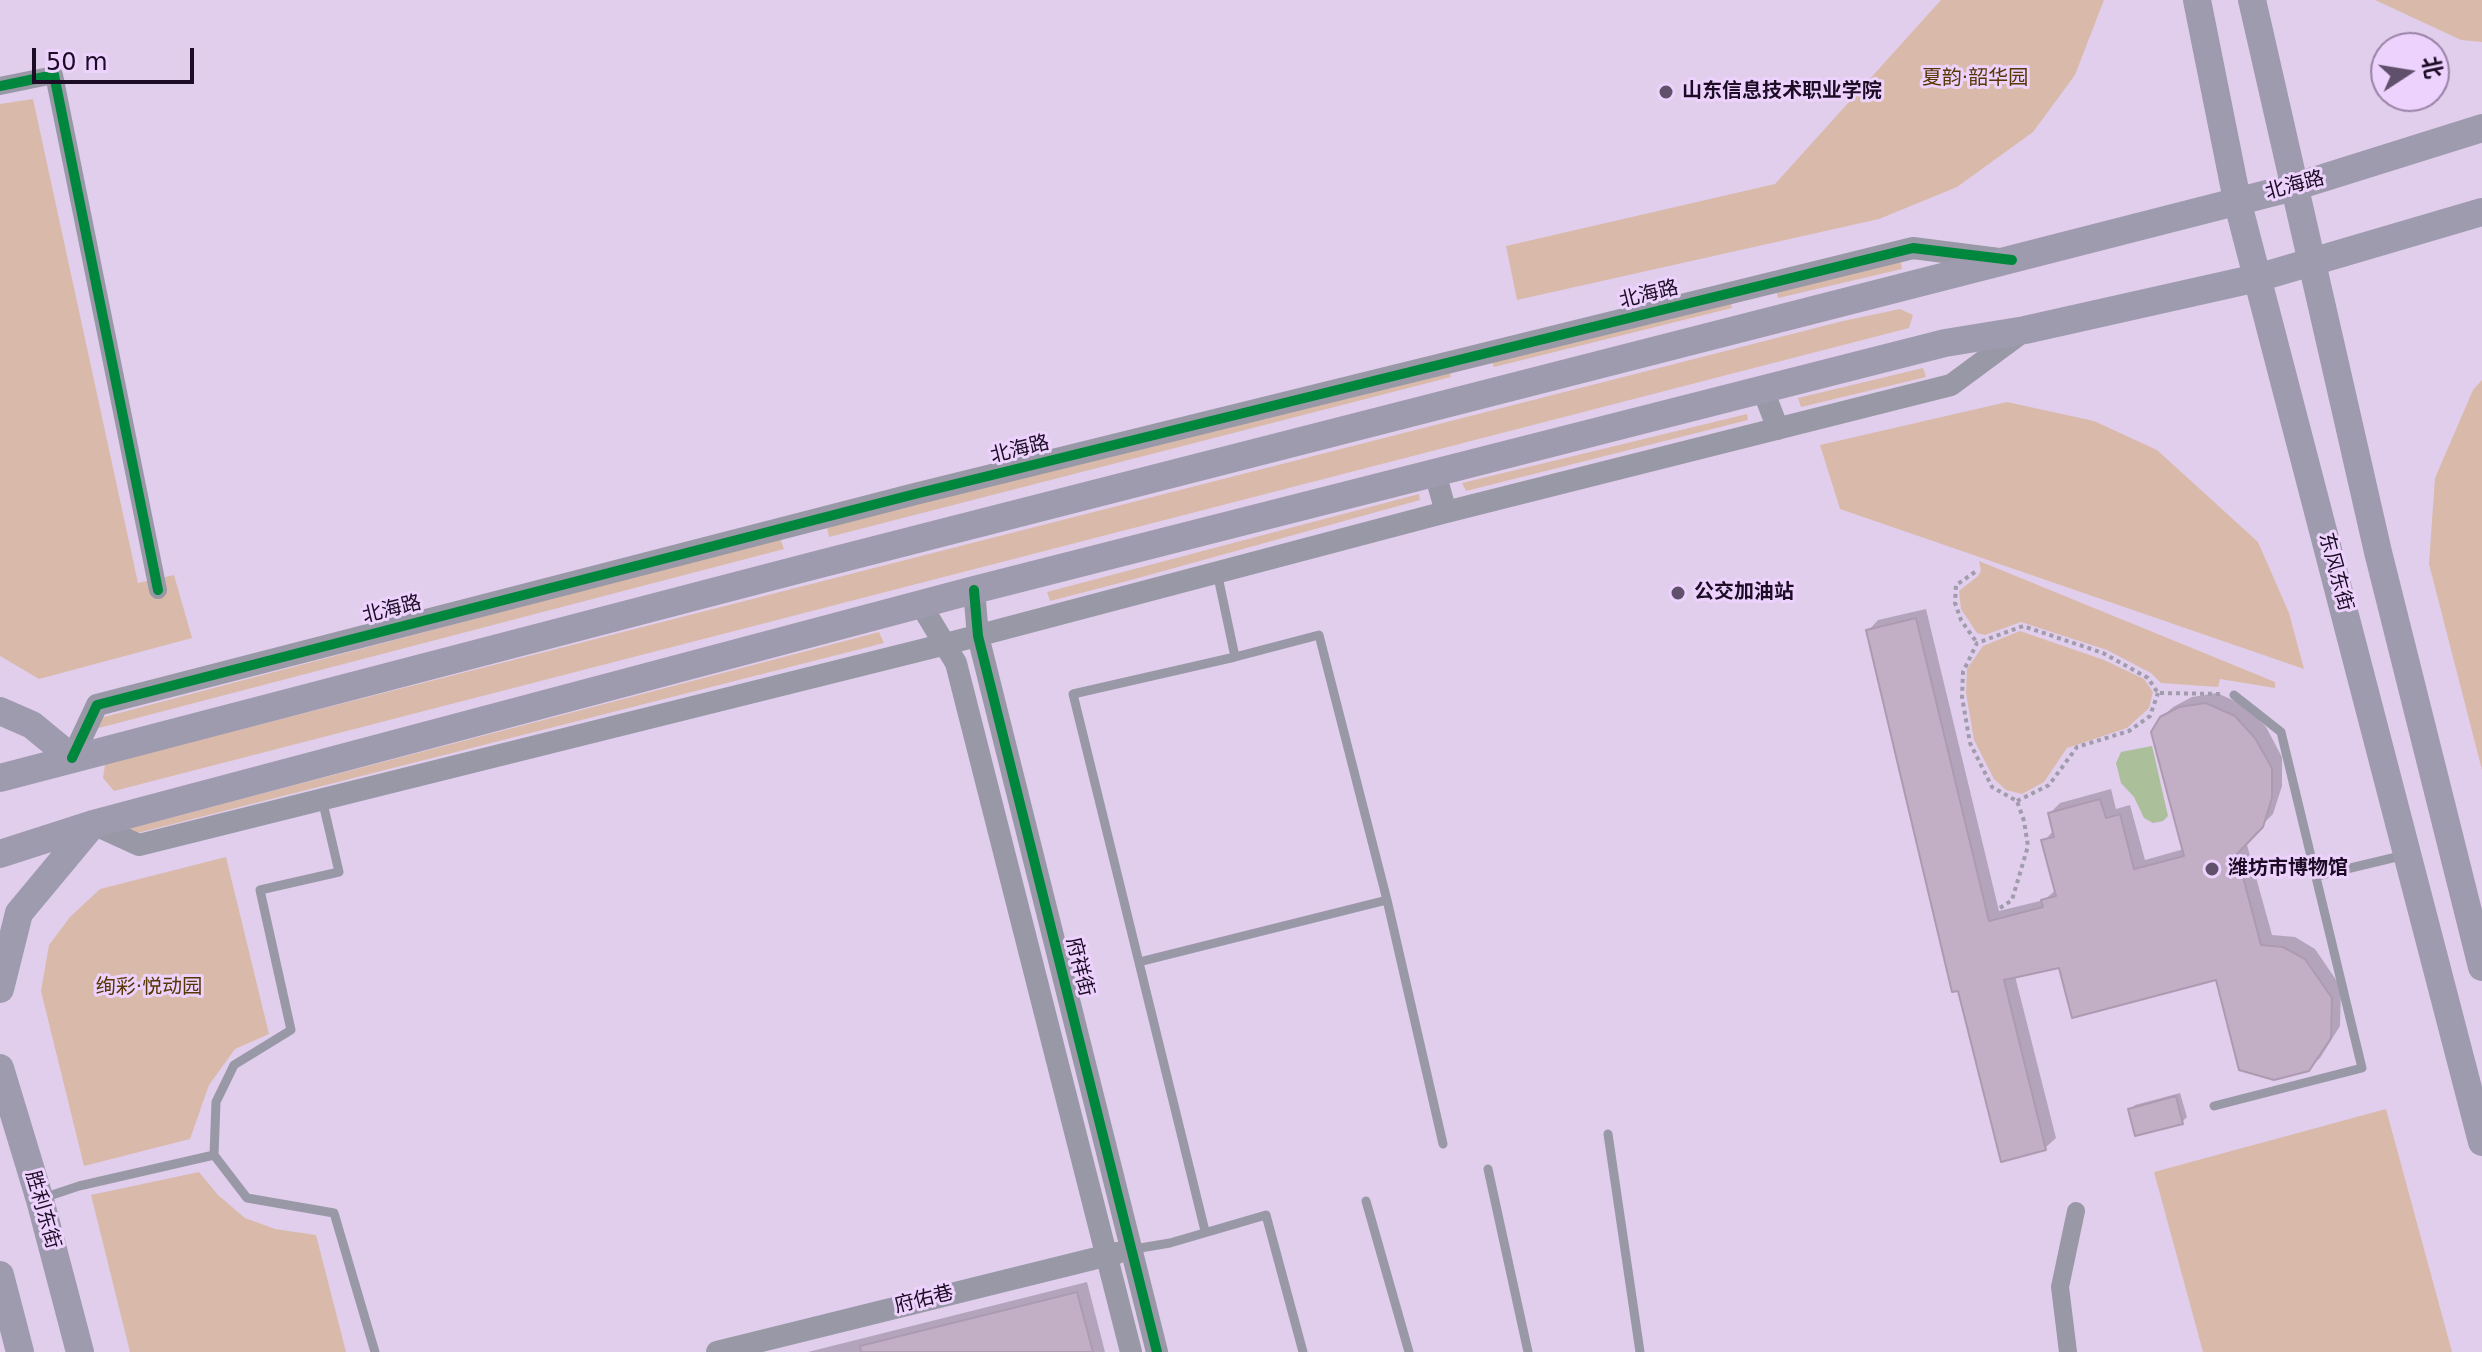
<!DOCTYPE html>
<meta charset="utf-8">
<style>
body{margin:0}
#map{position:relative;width:2482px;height:1352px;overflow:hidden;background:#e0ceec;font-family:"DejaVu Sans","Noto Sans SC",sans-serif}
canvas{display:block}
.north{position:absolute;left:2370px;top:32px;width:80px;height:80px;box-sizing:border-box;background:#ecd2fc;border:2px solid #9983a6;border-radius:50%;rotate:78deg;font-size:22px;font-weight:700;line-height:32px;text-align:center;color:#1c0c25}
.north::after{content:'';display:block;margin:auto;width:28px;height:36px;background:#61506b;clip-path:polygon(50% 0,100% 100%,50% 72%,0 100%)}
.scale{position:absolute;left:32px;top:48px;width:162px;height:36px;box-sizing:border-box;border:4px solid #1c0c25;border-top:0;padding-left:10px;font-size:24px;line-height:28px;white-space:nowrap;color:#1c0c25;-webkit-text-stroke:6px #ecd2fc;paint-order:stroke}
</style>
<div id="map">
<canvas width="2482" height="1352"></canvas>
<div class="north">北</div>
<div class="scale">50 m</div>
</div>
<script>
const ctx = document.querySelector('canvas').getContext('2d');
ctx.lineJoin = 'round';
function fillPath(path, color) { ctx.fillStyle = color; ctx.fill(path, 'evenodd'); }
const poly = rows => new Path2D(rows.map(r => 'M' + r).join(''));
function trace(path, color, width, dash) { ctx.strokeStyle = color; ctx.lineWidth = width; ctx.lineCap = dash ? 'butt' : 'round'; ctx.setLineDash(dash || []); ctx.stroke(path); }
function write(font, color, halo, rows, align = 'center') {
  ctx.font = font + ' "DejaVu Sans","Noto Sans SC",sans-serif'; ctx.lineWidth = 6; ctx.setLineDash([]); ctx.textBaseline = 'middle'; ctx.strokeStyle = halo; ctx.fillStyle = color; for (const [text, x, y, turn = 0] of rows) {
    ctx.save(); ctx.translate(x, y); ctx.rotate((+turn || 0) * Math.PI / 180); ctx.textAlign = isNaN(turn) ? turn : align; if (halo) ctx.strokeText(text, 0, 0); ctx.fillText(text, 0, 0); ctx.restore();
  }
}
fillPath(poly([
 [1941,0,2104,0,2075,75,2033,132,1957,187,1879,219,1517,300,1506,246,1775,184],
 [2375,0,2482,0,2482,42,2461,40],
 [33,99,138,583,174,575,192,638,39,679,0,656,0,104],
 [1900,257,1902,269,1778,298,1776,289],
 [1730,299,1732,308,1494,367,1491,358],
 [1900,309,1913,315,1909,328,114,791,103,778,105,764,1843,321],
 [1449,368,1451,377,829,537,827,527],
 [1923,368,1926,377,1801,407,1798,398],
 [2482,380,2482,770,2429,564,2435,478,2473,390],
 [2007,402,2094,421,2157,450,2258,542,2289,613,2304,669,1840,509,1820,445],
 [1747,414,1748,420,1466,491,1462,483],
 [1419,494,1420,500,1131,580,1050,601,1047,592],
 [780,538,784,549,91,730,89,721],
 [1979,561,2275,682,2275,688,2220,679,2218,687,2161,683,2151,673,2107,650,2021,622,1985,635,1977,633,1961,609,1959,591,1978,576,1981,571],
 [2020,631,2104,660,2144,679,2153,692,2149,708,2127,728,2067,748,2044,782,2022,794,2006,790,1994,779,1974,740,1966,693,1967,669,1983,646],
 [879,632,884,643,114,839,112,833],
 [226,857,269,1034,235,1049,209,1085,190,1139,84,1166,41,991,49,945,70,917,100,889],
 [2386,1109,2452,1352,2203,1352,2154,1172],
 [199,1172,218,1195,245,1218,275,1229,316,1235,346,1352,130,1352,91,1195]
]), '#d9baaa');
fillPath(poly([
 [2152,746,2168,816,2163,821,2153,823,2144,818,2134,797,2121,783,2116,763,2121,752]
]), '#aabf9a');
fillPath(poly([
 [1926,609,1999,911,2044,900,2057,889,2044,841,2054,830,2050,813,2060,803,2111,789,2116,809,2130,805,2145,860,2184,849,2161,718,2173,707,2192,697,2217,693,2246,706,2266,727,2282,757,2282,786,2273,814,2246,841,2272,935,2295,937,2315,949,2341,987,2340,1026,2320,1058,2308,1069,2217,978,2060,965,2015,976,2056,1138,2045,1148,1868,631,1878,620],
 [2180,1093,2187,1117,2182,1122,2130,1110,2135,1105],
 [1087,1282,1105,1352,808,1352]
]), '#0003');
const building = poly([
 [1916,618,1989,921,2043,907,2041,900,2056,896,2041,840,2054,837,2048,813,2100,799,2106,818,2120,814,2134,869,2184,856,2151,732,2160,717,2179,707,2206,703,2235,716,2255,738,2272,768,2272,798,2263,827,2237,854,2261,945,2283,947,2305,959,2332,998,2331,1038,2309,1071,2274,1080,2239,1070,2216,980,2072,1018,2059,968,2004,980,2046,1150,2001,1162,1958,991,1952,992,1866,630,1916,618],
 [2176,1096,2183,1124,2135,1136,2128,1109,2176,1096],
 [1077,1292,1093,1352,861,1352,860,1346,1077,1292]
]);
fillPath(building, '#c2afc6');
trace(building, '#ad9ab1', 2);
trace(poly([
 [1975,572,1956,585,1955,603,1961,620,1977,643],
 [2017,801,2049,785,2077,747,2129,731,2150,716,2158,693],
 [2000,908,2012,900,2028,846,2024,821,2017,801,1992,787,1970,743,1962,697,1963,672,1977,643,2023,626,2103,653,2148,678,2158,693,2220,694]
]), '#a09cac', 4, [4, 4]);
trace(poly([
 [2317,876,2405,855],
 [1387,900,1443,1144],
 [1139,962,1387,900,1319,635,1235,657],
 [2214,1106,2362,1068,2281,732,2234,695],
 [1608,1134,1640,1352],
 [214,1155,216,1102,234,1065,291,1030,260,890,339,872,322,799],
 [1488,1169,1528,1352],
 [43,1198,79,1186,214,1155,247,1198,334,1213,375,1352],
 [1366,1201,1409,1352],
 [1205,1231,1073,694,1235,657,1217,572],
 [1134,1249,1170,1243,1266,1215,1303,1352]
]), '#9998a7', 9);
trace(poly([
 [0,86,54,75,158,590],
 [2068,1352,2060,1287,2076,1211]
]), '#9998a7', 18);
trace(poly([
 [1763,390,1778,429],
 [1435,473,1446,512],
 [974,590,978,636,1157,1352],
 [921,605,956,663,1131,1352],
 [72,758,97,705,915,494,1913,248,1999,259],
 [93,824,139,845,946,644,1446,512,1951,385,2024,331],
 [717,1352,1117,1253]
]), '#9998a7', 22);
trace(poly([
 [2197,0,2237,200,2482,1142],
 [2252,0,2378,552,2482,967],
 [0,711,32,725,72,758],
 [0,778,820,564,2294,187,2482,128],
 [0,854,93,824,974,590,1945,343,2025,330,2257,278,2482,212],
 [0,989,19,913,93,824],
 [0,1068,40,1200,80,1352],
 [0,1275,20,1352]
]), '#9f9bae', 28);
trace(poly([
 [0,86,54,75,158,590],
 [974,590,978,636,1157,1352],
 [72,758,97,705,915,494,1913,248,2012,260]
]), '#00873e', 10);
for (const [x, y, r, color] of [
 [1666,92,8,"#61506b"],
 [1678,593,8,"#61506b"],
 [2212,869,8,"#61506b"]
]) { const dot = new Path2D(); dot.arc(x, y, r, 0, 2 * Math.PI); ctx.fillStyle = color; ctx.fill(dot); trace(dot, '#ecd2fc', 3); }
write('20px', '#573703', '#ecd2fc', [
 ["夏韵·韶华园",1975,79],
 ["绚彩·悦动园",149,988]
]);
write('bold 20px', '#1c0c25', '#ecd2fc', [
 ["山东信息技术职业学院",1682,92],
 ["公交加油站",1694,593],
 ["潍坊市博物馆",2228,869]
], 'left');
write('20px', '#1c0c25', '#ecd2fc', [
 ["北海路",2295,186,-15],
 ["北海路",1649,295,-14],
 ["北海路",1020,450,-14],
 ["东风东街",2335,572,75],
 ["北海路",392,610,-14],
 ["府祥街",1079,967,76],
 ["胜利东街",42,1210,74],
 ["府佑巷",924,1300,-14]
]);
</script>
